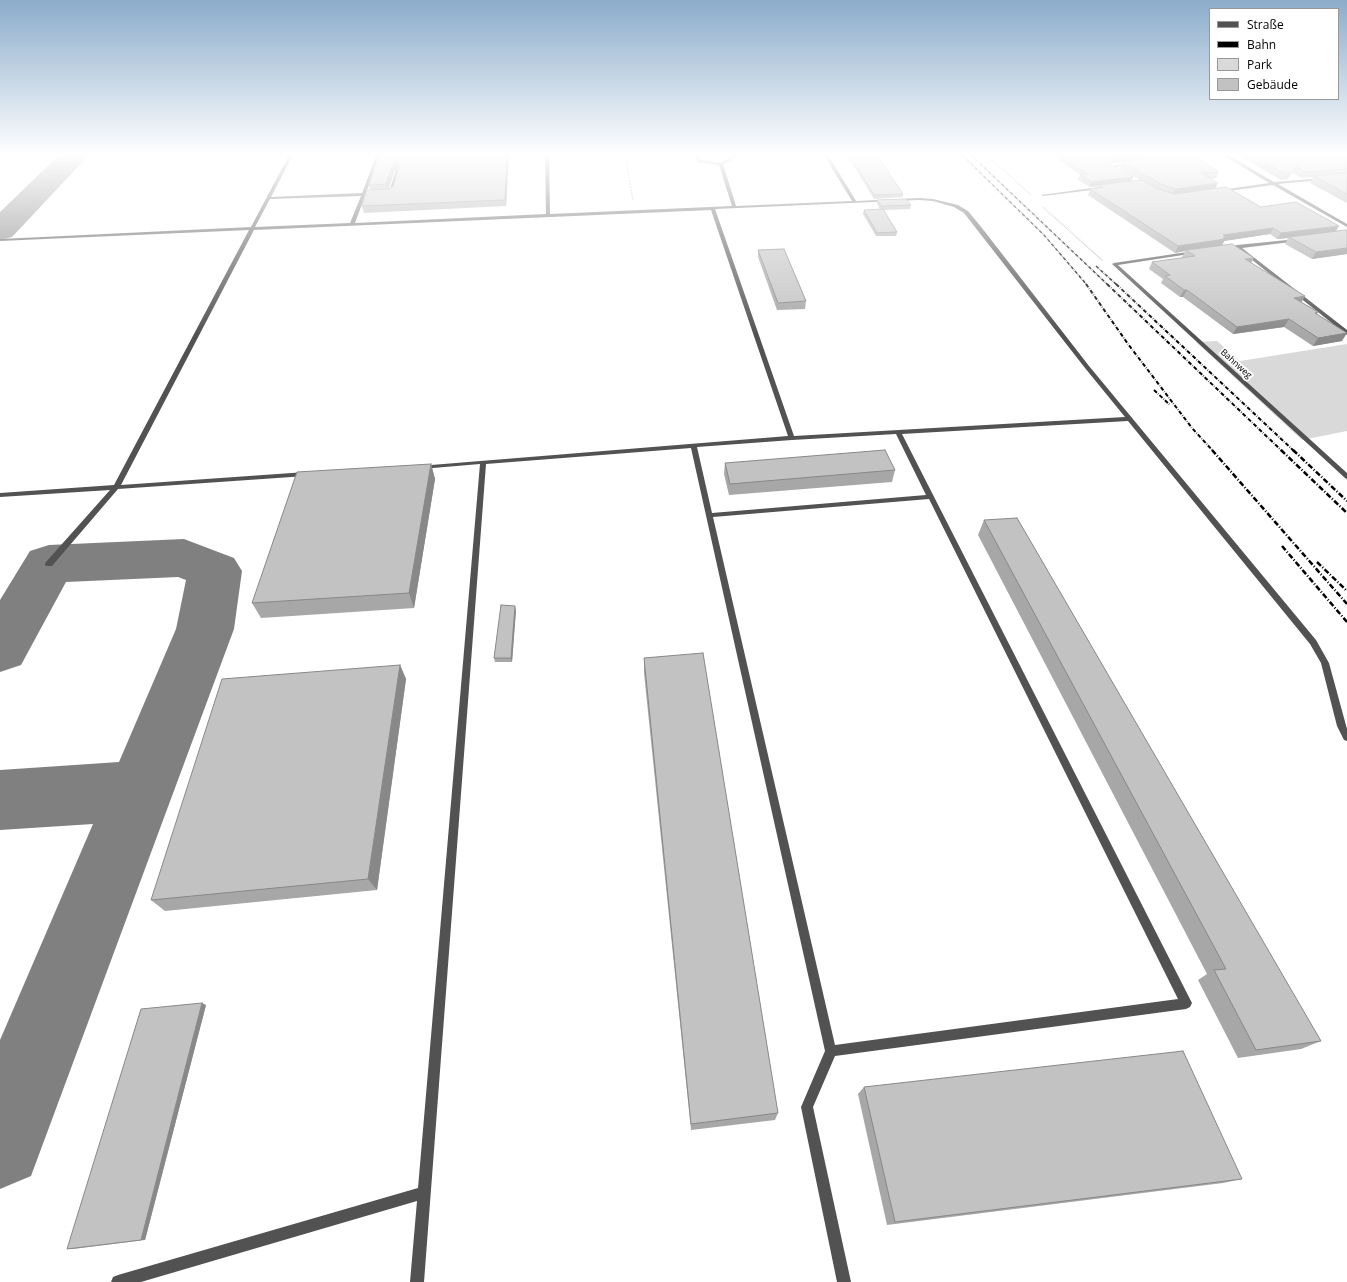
<!DOCTYPE html>
<meta charset="utf-8">
<style>
body{margin:0}
#map{position:relative;width:1347px;height:1282px;overflow:hidden;background:#fff;font-family:"Open Sans",sans-serif}
canvas{display:block}
.legend{position:absolute;left:1209px;top:8px;width:130px;height:92px;box-sizing:border-box;background:#fff;border:1px solid #999;margin:0;padding:5px 7px;list-style:none;font-size:12px;color:#000}
.legend li{display:flex;align-items:center;gap:8px;height:20px}
.legend b{width:20px;border:1px solid #999}
</style>
<div id="map">
<canvas width="1347" height="1282"></canvas>
<ul class="legend">
<li><b style="height:5px;background:#525252"></b>Straße</li>
<li><b style="height:5px;background:#000"></b>Bahn</li>
<li><b style="height:11px;background:#d9d9d9"></b>Park</li>
<li><b style="height:11px;background:#c2c2c2"></b>Gebäude</li>
</ul>
</div>
<script>
const ctx = document.querySelector('canvas').getContext('2d');
ctx.lineJoin = 'round';
function fillPath(path, color) { ctx.fillStyle = color; ctx.fill(path, 'evenodd'); }
const poly = rows => new Path2D(rows.map(r => 'M' + r).join(''));
function trace(path, color, width, dash) { ctx.strokeStyle = color; ctx.lineWidth = width; ctx.lineCap = dash ? 'butt' : 'round'; ctx.setLineDash(dash || []); ctx.stroke(path); }
function write(font, color, halo, rows, align = 'center') {
  ctx.font = font + ' "Open Sans",sans-serif'; ctx.lineWidth = 4; ctx.setLineDash([]); ctx.textBaseline = 'middle'; ctx.strokeStyle = halo; ctx.fillStyle = color; for (const [text, x, y, turn = 0] of rows) {
    ctx.save(); ctx.translate(x, y); ctx.rotate((+turn || 0) * Math.PI / 180); ctx.textAlign = isNaN(turn) ? turn : align; if (halo) ctx.strokeText(text, 0, 0); ctx.fillText(text, 0, 0); ctx.restore();
  }
}
fillPath(poly([
 [1217,341,1240,361,1347,344,1347,431,1302,440,1196,342]
]), '#d9d9d9');
fillPath(poly([
 [59,155,89,155,12,237,0,240,0,212,59,155],
 [184,539,234,558,242,571,234,629,31,1176,0,1189,0,1040,93,824,0,830,0,770,119,762,176,629,186,580,178,577,66,582,21,665,0,672,0,600,30,551,49,545,184,539]
]), '#808080');
trace(poly([
 [625,155,633,200],
 [987,155,1031,195],
 [1043,207,1103,261]
]), '#747474', 1.5, [0.5, 1]);
fillPath(poly([
 [289,155,293,155,271,197,362,193,376,156,390,156,389,158,379,158,366,193,376,193,378,194,365,196,355,223,546,214,545,155,549,155,550,214,732,206,719,165,698,162,694,155,698,155,700,160,720,163,735,155,740,155,723,164,736,206,852,201,824,155,828,155,856,201,919,198,933,199,958,205,968,211,982,228,1089,366,1316,640,1329,663,1347,729,1347,741,1344,740,1337,726,1321,663,1310,644,1128,421,902,434,1192,1003,1190,1007,1186,1009,835,1056,813,1107,851,1282,837,1282,801,1107,825,1051,691,448,486,464,424,1282,410,1282,417,1201,141,1282,111,1282,113,1277,118,1275,418,1188,480,464,421,469,418,467,419,466,788,436,711,210,254,230,121,485,306,472,309,474,306,476,118,489,52,566,46,566,45,564,46,562,110,490,0,497,0,493,114,485,249,230,0,241,0,239,251,227,289,155],
 [361,196,350,223,255,227,270,199,361,196],
 [919,200,933,201,954,207,964,213,1085,368,1125,417,794,436,715,209,919,200],
 [896,434,926,495,712,513,697,447,792,440,896,434],
 [929,499,1178,999,835,1045,713,517,929,499],
 [398,169,400,170,393,193,387,194,387,192,389,192,396,170,398,169],
 [1099,187,1101,188,1100,189,1043,196,1041,195,1099,187]
]), '#525252');
fillPath(poly([
 [1223,155,1228,155,1274,182,1323,178,1322,180,1278,184,1347,224,1347,227,1273,185,1220,192,1220,190,1221,190,1269,183,1223,155],
 [1130,163,1131,165,1109,168,1107,167,1130,163],
 [1297,239,1299,240,1299,241,1242,248,1347,330,1347,335,1237,248,1225,249,1223,248,1237,245,1297,239],
 [1194,251,1196,251,1196,253,1118,265,1347,473,1347,479,1345,478,1112,264,1114,263,1194,251]
]), '#525252');
trace(poly([
 [962,155,1044,235,1087,285],
 [971,155,1108,285],
 [1096,266,1117,285]
]), '#000', 1.5, [3.5, 1, 0.5, 1]);
trace(poly([
 [1086,284,1128,344,1192,428,1213,451],
 [1107,284,1282,451],
 [1116,284,1294,451],
 [1154,390,1170,405]
]), '#000', 2, [4, 1.5, 0.5, 1.5]);
trace(poly([
 [1212,450,1347,604],
 [1281,450,1347,513],
 [1293,450,1347,501],
 [1282,546,1347,622],
 [1317,562,1347,591]
]), '#000', 2.5, [5.5, 2, 1, 2]);
fillPath(poly([
 [379,155,509,155,506,206,364,213,362,206,370,190,369,185],
 [399,168,393,187,388,189,395,170],
 [847,155,877,155,903,194,903,197,874,199],
 [1096,155,1153,155,1150,158,1219,172,1216,178,1211,179,1216,189,1261,207,1336,231,1347,231,1347,254,1312,259,1285,244,1288,238,1277,239,1270,234,1224,241,1222,245,1305,296,1301,302,1318,312,1317,314,1342,341,1313,346,1284,327,1233,334,1183,297,1180,297,1161,283,1163,279,1149,269,1152,262,1183,258,1182,257,1185,251,1175,253,1088,195,1090,189,1098,188,1098,186,1090,187,1078,180,1080,175,1059,160,1060,156,1133,177,1131,181,1140,180,1120,168,1122,162,1111,163],
 [1238,155,1347,155,1347,203,1310,183,1313,177,1302,178,1292,173,1288,179,1281,180],
 [877,200,911,205,910,209,883,210,897,232,896,236,876,236,863,214,864,210,880,210,877,203],
 [758,250,806,301,805,309,777,310,758,257],
 [725,463,895,470,892,482,729,495,724,474],
 [431,464,435,479,414,608,261,618,252,603],
 [984,520,1321,1041,1301,1049,1238,1058,1198,980,1207,974,978,535],
 [516,610,512,662,495,662,494,658],
 [644,658,778,1113,775,1120,691,1130,644,673],
 [400,665,406,679,377,890,165,911,151,900],
 [206,1005,145,1240,73,1249,67,1249],
 [864,1087,1242,1179,1223,1183,887,1225,858,1094]
]), '#a7a7a7');
fillPath(poly([
 [507,155,509,155,506,206,505,200],
 [1129,155,1153,155,1149,159,1111,163,1114,157],
 [397,161,399,168,395,170,388,191,386,184,393,163],
 [1133,177,1131,182,1099,185,1098,186,1090,187,1092,182],
 [1218,183,1215,189,1172,195,1175,189],
 [1339,226,1335,233,1289,237,1288,238,1277,239,1281,233],
 [1273,228,1270,234,1224,241,1222,246,1186,250,1185,251,1175,253,1178,246,1223,235],
 [1347,248,1347,254,1312,259,1316,252],
 [1254,258,1250,265,1245,259],
 [1184,290,1187,290,1183,297,1180,297],
 [1305,296,1301,303,1294,298],
 [1289,319,1284,327,1233,334,1237,327],
 [1347,333,1342,341,1313,346,1318,338],
 [431,464,435,479,414,608,409,593],
 [515,606,516,610,512,662,511,658],
 [400,665,406,679,377,890,368,879],
 [202,1003,206,1005,145,1240,141,1240]
]), '#888');
const building = poly([
 [379,155,507,155,505,200,362,206,367,190,389,189,393,187,400,164,397,161,393,163,386,184,369,185,379,155],
 [849,155,877,155,903,194,874,195,849,155],
 [1064,155,1094,155,1133,177,1092,182,1080,175,1087,174,1060,156,1064,155],
 [1110,155,1129,155,1114,157,1110,155],
 [1159,155,1193,155,1219,172,1201,173,1218,183,1175,189,1161,184,1122,162,1154,157,1159,155],
 [1252,155,1347,155,1347,169,1306,172,1296,166,1292,173,1284,173,1252,155],
 [1347,173,1347,194,1314,176,1347,173],
 [1141,180,1158,189,1174,194,1226,187,1261,207,1296,202,1339,226,1281,233,1273,228,1223,235,1226,237,1223,238,1225,239,1178,246,1090,189,1103,187,1099,185,1141,180],
 [906,199,911,205,881,206,877,200,906,199],
 [883,209,897,232,877,233,864,210,883,209],
 [1346,230,1347,231,1347,248,1316,252,1289,237,1346,230],
 [1232,244,1254,258,1245,259,1305,296,1294,298,1318,312,1315,313,1347,333,1318,338,1289,319,1237,327,1187,290,1184,290,1165,276,1170,275,1152,262,1195,256,1186,250,1232,244],
 [784,249,806,301,778,303,758,250,784,249],
 [885,450,895,470,730,484,725,463,885,450],
 [431,464,409,593,252,603,297,472,431,464],
 [1017,518,1321,1041,1256,1050,1214,970,1226,969,984,520,1017,518],
 [501,605,515,606,511,658,494,658,501,605],
 [703,653,778,1113,691,1124,644,658,703,653],
 [400,665,368,879,151,900,222,679,400,665],
 [202,1003,141,1240,67,1249,141,1009,202,1003],
 [1183,1051,1242,1179,895,1222,864,1087,1183,1051]
]);
fillPath(building, '#c2c2c2');
trace(building, '#888', 1);
const sky = ctx.createLinearGradient(0, 0, 0, 335);
sky.addColorStop(0, '#8baccb');
sky.addColorStop(0.46, '#fff');
sky.addColorStop(1, '#ffffff00');
ctx.fillStyle = sky;
ctx.fillRect(0, 0, 1347, 335);
write('9px', '#000', '#fff', [
 ["Bahnweg",1236,364,42]
]);
</script>
